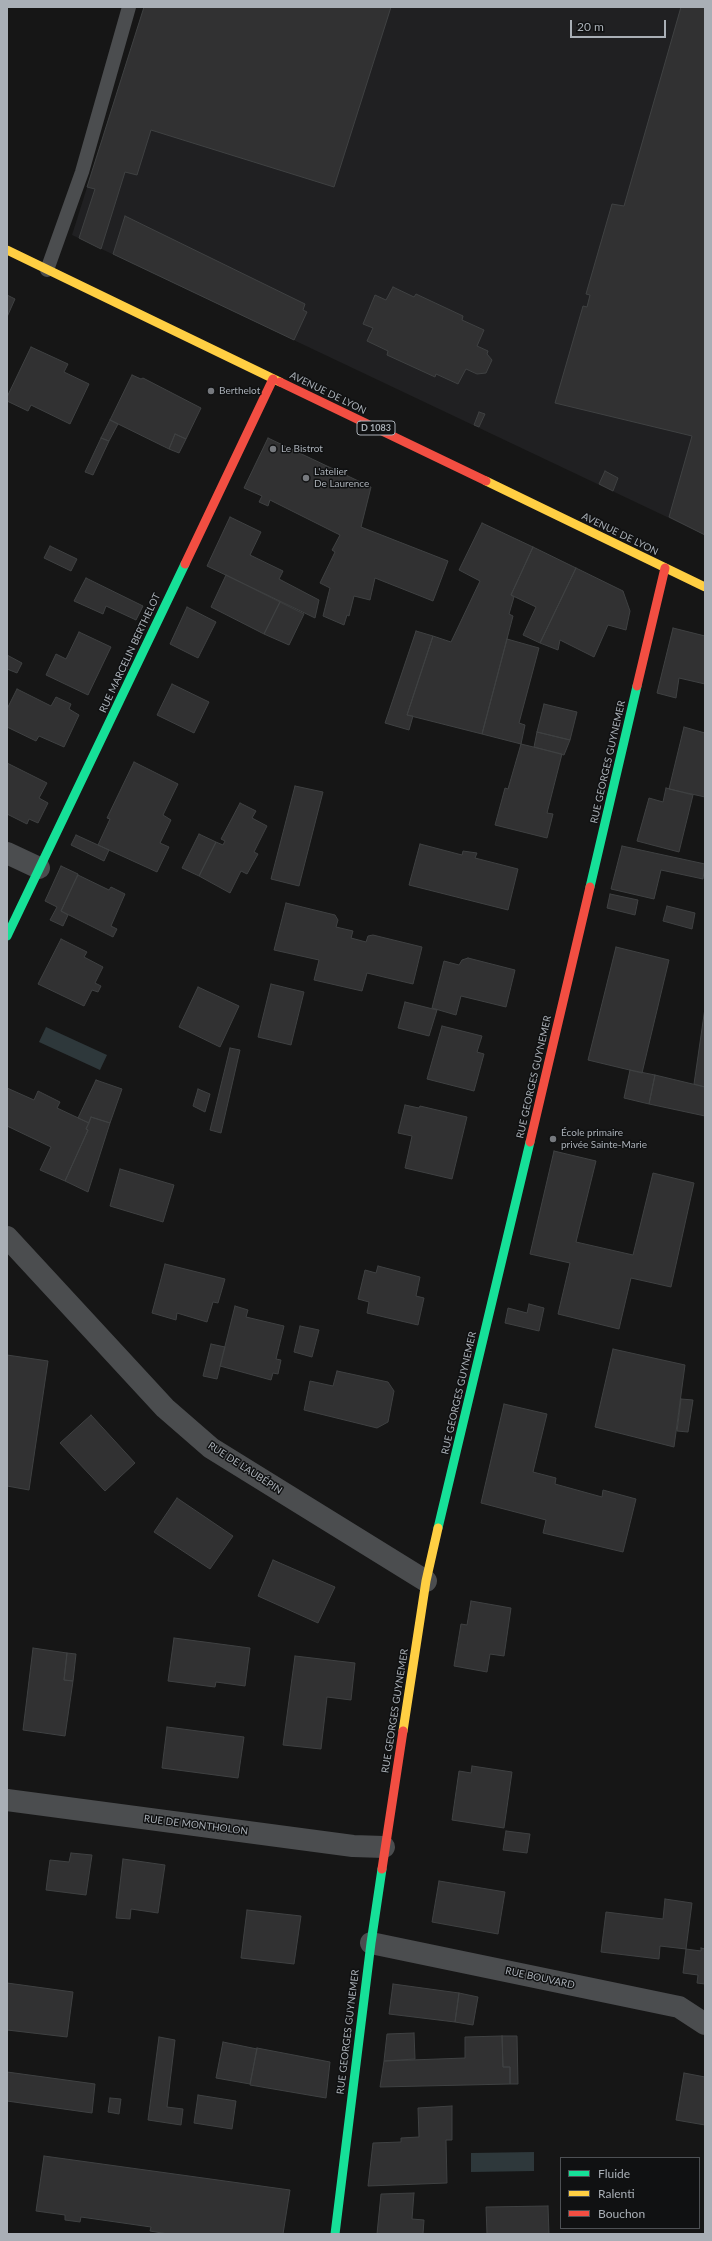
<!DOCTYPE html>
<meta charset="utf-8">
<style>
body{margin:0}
#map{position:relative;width:712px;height:2241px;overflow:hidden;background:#161616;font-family:Lato,sans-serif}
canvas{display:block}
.frame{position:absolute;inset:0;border:8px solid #a9afb6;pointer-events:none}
.legend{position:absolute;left:560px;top:2157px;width:140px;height:72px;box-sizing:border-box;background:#101112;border:1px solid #4d5054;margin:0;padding:5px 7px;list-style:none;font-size:12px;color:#a9afb6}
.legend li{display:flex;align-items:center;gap:8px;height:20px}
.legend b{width:20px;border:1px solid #4d5054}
.scale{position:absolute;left:570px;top:20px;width:96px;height:18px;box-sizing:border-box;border:2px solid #a9afb6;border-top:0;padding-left:5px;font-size:12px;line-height:14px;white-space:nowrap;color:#a9afb6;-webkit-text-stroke:3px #101112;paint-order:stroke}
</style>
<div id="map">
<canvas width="712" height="2241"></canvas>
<div class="frame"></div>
<ul class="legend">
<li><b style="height:5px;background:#16e098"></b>Fluide</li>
<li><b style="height:5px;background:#ffcf43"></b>Ralenti</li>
<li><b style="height:5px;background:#f24e42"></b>Bouchon</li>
</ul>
<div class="scale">20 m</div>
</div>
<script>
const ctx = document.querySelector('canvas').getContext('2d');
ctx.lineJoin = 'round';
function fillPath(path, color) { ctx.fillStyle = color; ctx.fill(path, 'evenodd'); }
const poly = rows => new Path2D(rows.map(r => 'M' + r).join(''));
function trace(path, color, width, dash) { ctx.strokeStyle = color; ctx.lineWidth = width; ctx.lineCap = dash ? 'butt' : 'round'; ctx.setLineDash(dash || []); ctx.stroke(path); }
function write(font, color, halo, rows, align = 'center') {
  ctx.font = font + ' Lato,sans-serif'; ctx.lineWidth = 3; ctx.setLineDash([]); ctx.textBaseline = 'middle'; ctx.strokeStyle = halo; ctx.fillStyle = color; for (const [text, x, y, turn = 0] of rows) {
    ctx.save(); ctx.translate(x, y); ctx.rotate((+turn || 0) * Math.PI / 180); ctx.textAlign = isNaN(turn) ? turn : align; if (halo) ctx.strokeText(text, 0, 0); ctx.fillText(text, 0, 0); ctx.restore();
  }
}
fillPath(poly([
 [144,7,705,7,705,535,72,235]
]), '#202022');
fillPath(poly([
 [46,1027,107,1055,100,1070,39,1042],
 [534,2152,534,2171,471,2172,471,2153]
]), '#2e383b');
const building = poly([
 [144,7,391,7,334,187,151,130,137,175,125,172,101,249,79,238,95,189,87,187,144,7],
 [681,7,705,7,705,535,669,517,692,436,555,403,583,306,587,307,590,295,586,294,612,204,624,206,681,7],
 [125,216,305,304,303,310,307,312,294,340,113,254,125,216],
 [393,287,414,297,416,294,463,316,462,320,484,330,477,346,488,351,487,354,492,360,486,373,477,374,466,369,458,384,436,374,435,377,387,355,388,351,367,341,373,328,363,324,375,295,386,300,393,287],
 [7,295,15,299,7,317,7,295],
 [31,347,68,364,64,372,89,384,70,424,31,405,28,411,7,401,7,397,31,347],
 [132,375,141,379,143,378,201,408,186,439,175,434,169,449,110,420,132,375],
 [479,412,485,414,479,427,474,425,479,412],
 [110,420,118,424,109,441,101,438,110,420],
 [175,434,186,439,179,453,169,449,175,434],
 [101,438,109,441,93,475,85,472,101,438],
 [268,438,371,487,361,527,448,561,433,601,375,578,370,600,354,596,349,616,347,615,344,625,323,616,330,588,320,583,335,552,332,550,340,535,270,500,268,506,259,502,262,496,244,488,268,438],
 [605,471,618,478,613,491,599,484,605,471],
 [230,517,261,532,250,555,283,571,279,579,319,600,315,618,207,566,230,517],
 [482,523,533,547,511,595,514,597,509,614,513,616,482,734,407,715,433,636,451,642,480,581,459,570,482,523],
 [50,546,77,559,71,571,44,558,50,546],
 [533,547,576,568,540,643,523,635,536,607,511,595,533,547],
 [576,568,623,591,630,611,626,630,608,625,594,657,560,640,558,650,540,643,576,568],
 [226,575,280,602,264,634,211,607,226,575],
 [86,578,143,606,136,620,106,606,103,614,74,601,86,578],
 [280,602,304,614,289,645,264,634,280,602],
 [187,607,216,622,198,658,170,644,187,607],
 [673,628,705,636,705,684,679,678,676,698,657,693,673,628],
 [416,631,433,636,407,715,413,716,409,730,385,723,416,631],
 [79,632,111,647,88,695,46,675,56,654,66,659,79,632],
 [507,639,539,648,519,723,525,725,521,744,482,734,507,639],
 [7,655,22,663,17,673,7,669,7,655],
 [172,684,209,702,194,733,157,715,172,684],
 [17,689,51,706,56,697,71,704,69,709,79,715,64,747,39,736,36,741,7,727,7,709,17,689],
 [544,704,577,712,570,740,537,732,544,704],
 [684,727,705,733,705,797,669,789,684,727],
 [537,732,570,740,564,755,534,747,537,732],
 [521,744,562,754,547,813,553,814,547,838,495,825,505,788,508,789,521,744],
 [134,762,178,784,163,815,171,820,160,843,169,847,157,872,98,845,110,819,107,818,134,762],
 [7,763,47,783,39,798,48,803,38,823,29,819,27,824,7,814,7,763],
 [295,786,323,792,299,886,271,879,295,786],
 [666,788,693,795,679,852,637,841,649,798,663,802,666,788],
 [240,803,256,811,252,818,267,826,254,852,258,854,247,874,241,871,230,893,199,876,216,842,223,845,225,841,221,839,240,803],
 [199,834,216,842,199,876,182,868,199,834],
 [76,835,109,850,104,861,71,845,76,835],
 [420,844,462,855,463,851,477,853,475,858,518,869,508,910,409,885,420,844],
 [622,846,705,864,703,879,661,870,654,899,611,889,622,846],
 [61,866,78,874,61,911,68,915,63,926,50,920,57,907,45,901,61,866],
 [78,875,109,890,111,887,125,894,111,926,117,929,113,937,61,911,78,875],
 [610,894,638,900,635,915,607,908,610,894],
 [286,903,335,915,338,920,336,927,353,931,351,938,366,942,368,936,373,935,422,947,413,984,367,973,362,991,314,980,319,960,274,950,286,903],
 [667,906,695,913,692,929,663,921,667,906],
 [61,939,87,952,84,957,103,967,95,983,101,986,98,992,92,990,84,1006,38,984,61,939],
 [616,947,669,960,642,1073,588,1060,616,947],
 [468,958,515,970,506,1007,461,996,456,1015,432,1008,444,961,459,965,462,960,468,958],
 [271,984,304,992,291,1045,258,1037,271,984],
 [198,987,239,1006,220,1047,179,1027,198,987],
 [405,1002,437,1010,429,1036,398,1028,405,1002],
 [705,1008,705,1087,694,1084,705,1008],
 [442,1026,482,1036,477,1052,484,1054,474,1091,427,1079,442,1026],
 [230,1048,240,1050,221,1133,210,1130,230,1048],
 [630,1070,655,1075,649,1104,624,1098,630,1070],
 [655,1075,705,1087,705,1116,649,1104,655,1075],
 [96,1080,122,1089,110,1123,91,1117,89,1123,78,1118,96,1080],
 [7,1088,34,1100,38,1091,60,1102,57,1108,89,1123,86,1129,88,1130,65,1181,40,1170,51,1147,7,1126,7,1088],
 [198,1089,210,1094,205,1112,193,1106,198,1089],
 [405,1105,419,1108,420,1106,467,1117,452,1179,405,1168,412,1136,398,1133,405,1105],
 [91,1117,110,1123,88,1192,65,1181,88,1130,86,1129,91,1117],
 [554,1151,596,1161,576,1242,633,1255,653,1173,694,1183,671,1287,631,1278,619,1329,558,1314,570,1263,530,1254,554,1151],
 [120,1169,174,1185,163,1222,110,1206,120,1169],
 [165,1264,225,1279,218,1303,213,1302,207,1322,177,1313,176,1320,152,1313,165,1264],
 [378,1266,420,1277,416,1296,424,1298,418,1325,367,1313,369,1302,358,1299,365,1270,376,1273,378,1266],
 [529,1304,544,1308,539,1331,505,1323,508,1308,527,1313,529,1304],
 [235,1306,248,1310,246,1317,284,1326,276,1359,281,1360,278,1374,273,1373,271,1380,220,1366,235,1306],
 [300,1326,319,1330,312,1357,294,1352,300,1326],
 [211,1344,225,1347,217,1379,203,1376,211,1344],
 [613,1349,685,1365,674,1447,595,1427,613,1349],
 [7,1355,48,1361,29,1490,7,1486,7,1355],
 [337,1371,388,1382,394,1391,388,1422,377,1428,304,1410,310,1381,333,1386,337,1371],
 [681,1399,693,1400,688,1432,677,1431,681,1399],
 [504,1404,547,1414,533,1472,556,1478,555,1484,602,1497,603,1490,636,1499,623,1552,543,1533,546,1520,481,1503,504,1404],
 [91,1415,135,1463,105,1491,60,1443,91,1415],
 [177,1498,233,1536,210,1569,154,1532,177,1498],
 [273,1560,335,1587,318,1623,258,1596,273,1560],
 [471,1601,511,1608,504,1656,490,1654,487,1672,454,1666,461,1624,467,1625,471,1601],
 [174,1638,250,1648,245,1686,216,1682,215,1687,168,1681,174,1638],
 [33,1648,67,1653,64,1680,73,1681,65,1736,23,1730,33,1648],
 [67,1653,76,1654,73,1681,64,1680,67,1653],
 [295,1656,355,1663,351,1700,327,1697,321,1749,283,1745,295,1656],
 [167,1727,244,1737,238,1778,162,1768,167,1727],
 [472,1766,512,1772,504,1828,452,1820,459,1771,471,1773,472,1766],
 [506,1831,530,1834,527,1853,503,1850,506,1831],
 [71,1853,92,1855,86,1895,46,1890,50,1860,69,1862,71,1853],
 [123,1859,165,1865,158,1913,131,1909,130,1919,116,1918,123,1859],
 [439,1881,505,1892,498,1934,432,1922,439,1881],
 [665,1899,692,1903,686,1949,660,1946,659,1959,601,1952,606,1912,663,1919,665,1899],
 [247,1910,301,1916,294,1964,241,1958,247,1910],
 [701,1948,705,1949,705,1984,697,1983,698,1975,683,1973,686,1949,701,1951,701,1948],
 [7,1983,73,1992,67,2037,7,2030,7,1983],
 [393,1984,459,1993,455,2022,389,2014,393,1984],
 [459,1993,478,1997,473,2025,455,2022,459,1993],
 [414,2033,415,2059,384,2061,387,2034,414,2033],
 [502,2036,503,2067,510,2067,510,2084,380,2087,384,2061,465,2058,465,2037,502,2036],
 [502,2036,517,2036,518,2084,510,2084,510,2067,503,2067,502,2036],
 [159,2037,175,2040,167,2107,183,2109,181,2125,148,2120,159,2037],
 [223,2042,257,2049,250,2084,216,2078,223,2042],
 [257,2048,330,2062,326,2098,250,2085,257,2048],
 [7,2072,95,2084,92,2113,7,2101,7,2072],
 [684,2073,705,2077,705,2125,676,2120,684,2073],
 [198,2095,236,2101,232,2129,194,2123,198,2095],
 [110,2098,121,2099,119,2114,108,2112,110,2098],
 [452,2106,452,2140,446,2140,447,2183,368,2186,373,2143,401,2142,401,2138,419,2137,418,2108,452,2106],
 [44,2156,290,2190,283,2234,168,2234,150,2231,151,2227,81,2217,80,2222,65,2220,65,2215,36,2211,44,2156],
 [414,2193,412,2219,424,2220,423,2234,377,2234,381,2194,414,2193],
 [548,2206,549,2234,487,2234,486,2207,548,2206]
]);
fillPath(building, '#313132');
trace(building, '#3f4142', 1);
trace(poly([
 [47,270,82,172,129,7]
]), '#4b4d4f', 14);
trace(poly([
 [7,853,39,868],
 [7,1237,165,1408,211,1448,426,1581],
 [7,1800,353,1846,384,1847],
 [371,1943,679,2007,705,2024]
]), '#4b4d4f', 22);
trace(poly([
 [590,887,637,686],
 [7,936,185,564],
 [438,1528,530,1142],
 [335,2234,371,1943,382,1869]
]), '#16e098', 9);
trace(poly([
 [7,250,280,382],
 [486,481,705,587],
 [403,1731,426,1581,438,1528]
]), '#ffcf43', 9);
trace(poly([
 [280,382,486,481],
 [185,564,273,379],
 [637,686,665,568],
 [530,1142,590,887],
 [382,1869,403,1731]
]), '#f24e42', 9);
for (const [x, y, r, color] of [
 [211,391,4,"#76797e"],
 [273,449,4,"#76797e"],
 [306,478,4,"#76797e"],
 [553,1139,4,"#76797e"]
]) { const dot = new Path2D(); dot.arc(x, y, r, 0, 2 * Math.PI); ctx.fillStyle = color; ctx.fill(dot); trace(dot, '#101112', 1.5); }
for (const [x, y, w] of [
 [376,428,38]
]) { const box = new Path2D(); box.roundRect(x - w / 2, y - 7, w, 14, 3); ctx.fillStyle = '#101112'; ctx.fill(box); trace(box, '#a9afb6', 1); }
write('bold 9px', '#a9afb6', null, [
 ["D 1083",376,428]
]);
write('10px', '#a9afb6', '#101112', [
 ["Berthelot",219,391],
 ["Le Bistrot",281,449],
 ["L'atelier",314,472],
 ["De Laurence",314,484],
 ["École primaire",561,1133],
 ["privée Sainte-Marie",561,1145]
], 'left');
write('10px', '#a9afb6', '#101112', [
 ["AVENUE DE LYON",328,393,26],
 ["AVENUE DE LYON",620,534,26],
 ["RUE MARCELIN BERTHELOT",130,653,-65],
 ["RUE GEORGES GUYNEMER",608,762,-77],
 ["RUE GEORGES GUYNEMER",534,1077,-77],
 ["RUE GEORGES GUYNEMER",459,1393,-77],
 ["RUE DE L'AUBÉPIN",245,1468,33],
 ["RUE GEORGES GUYNEMER",395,1711,-81],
 ["RUE DE MONTHOLON",196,1825,7],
 ["RUE BOUVARD",540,1978,12],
 ["RUE GEORGES GUYNEMER",348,2032,-83]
]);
</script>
